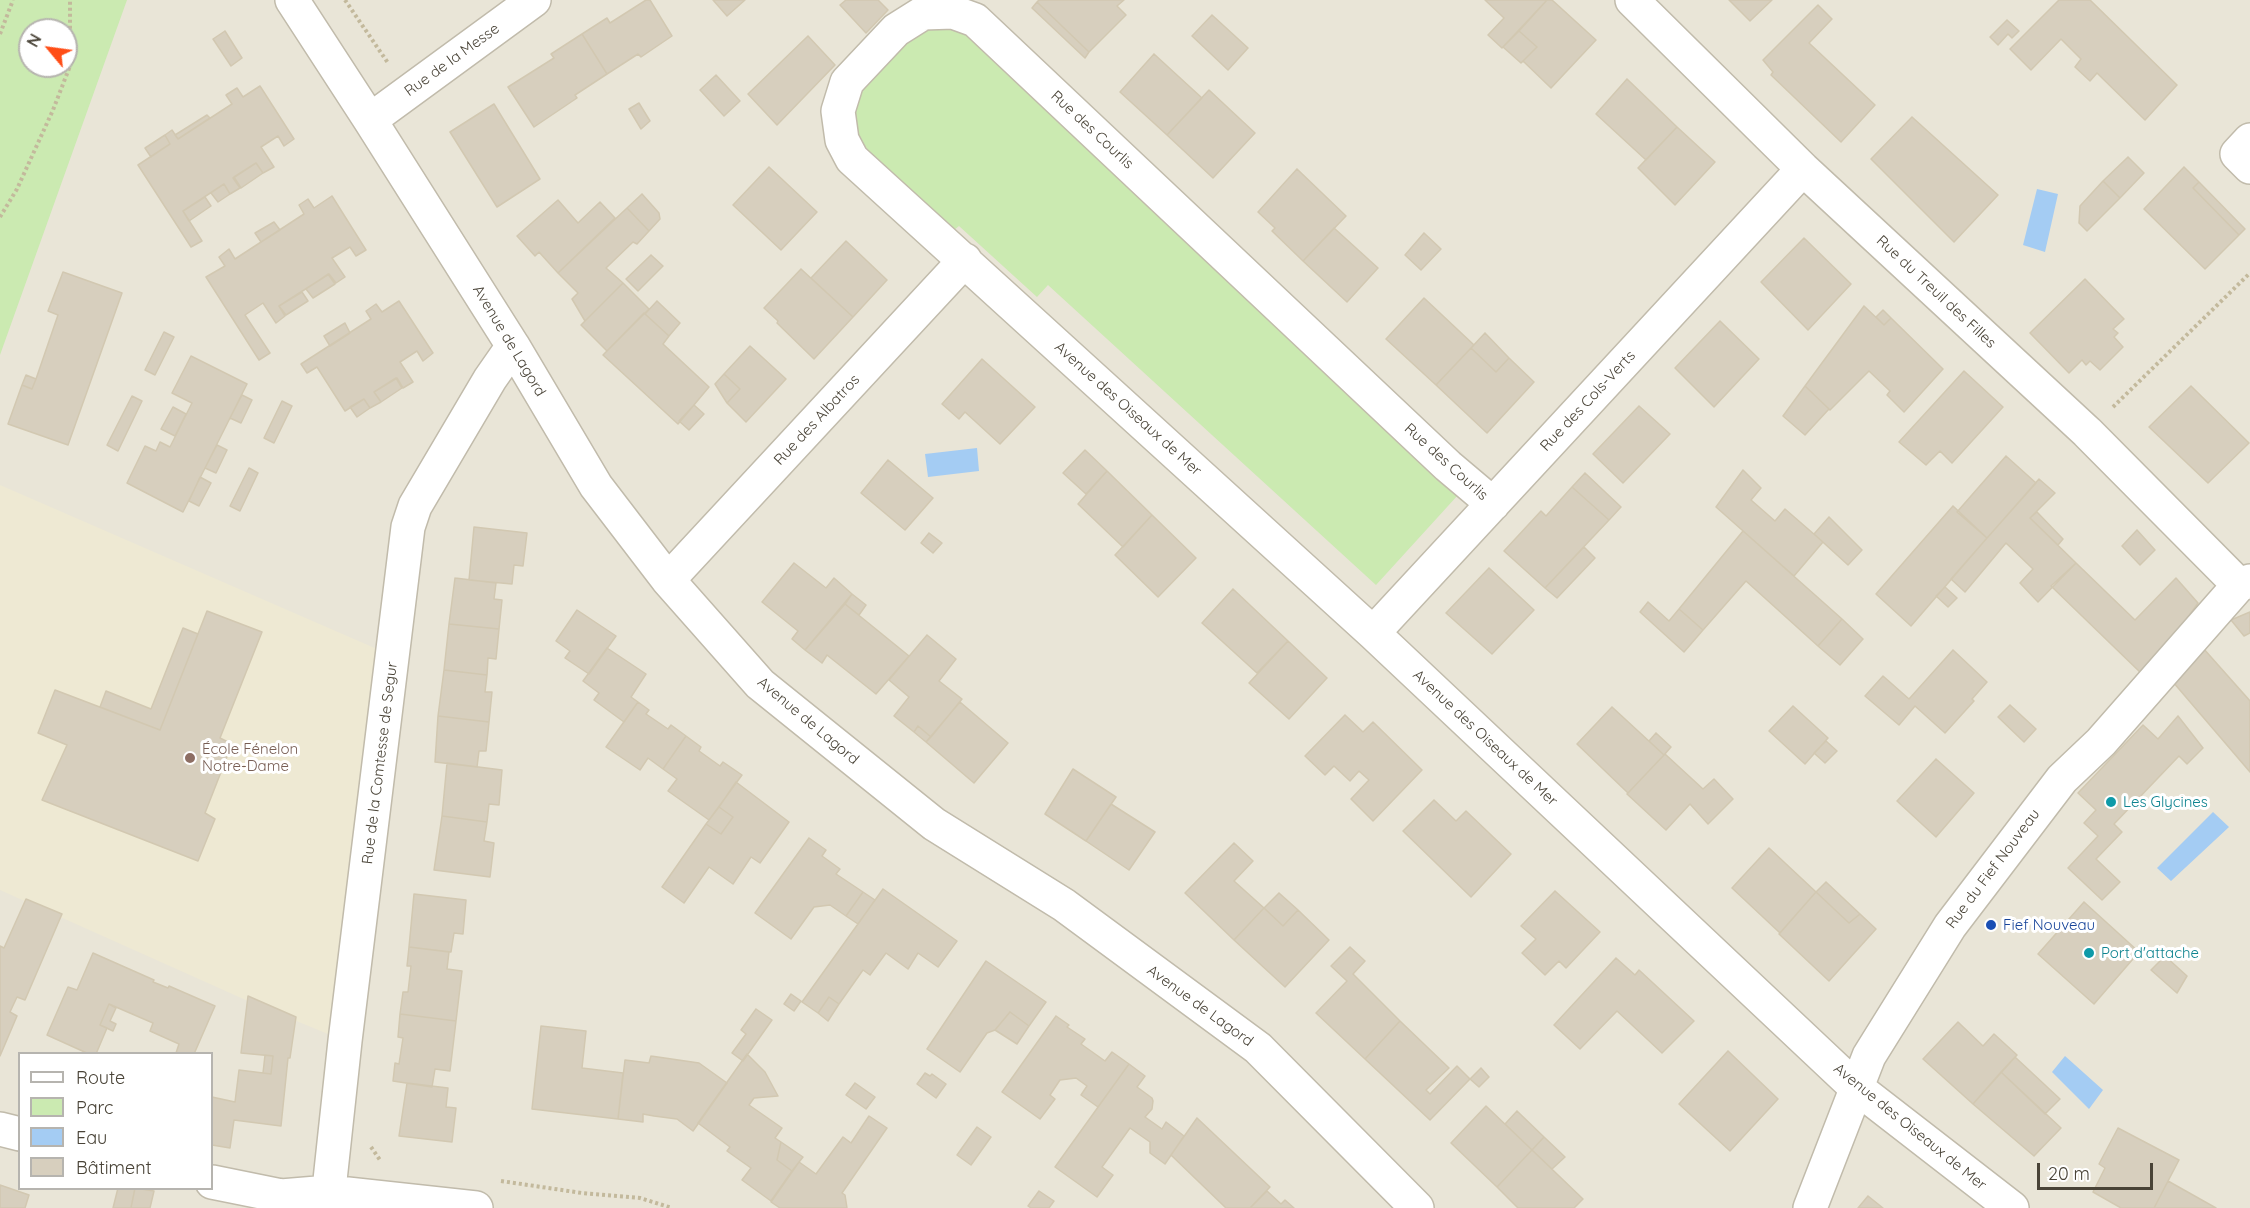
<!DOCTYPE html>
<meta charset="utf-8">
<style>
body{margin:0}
#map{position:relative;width:2250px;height:1208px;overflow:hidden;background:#f5f2e9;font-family:Quicksand,sans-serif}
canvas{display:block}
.legend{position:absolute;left:18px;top:1052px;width:195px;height:138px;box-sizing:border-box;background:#fff;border:2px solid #b6b4af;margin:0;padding:8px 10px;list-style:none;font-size:18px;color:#494337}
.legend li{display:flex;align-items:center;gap:12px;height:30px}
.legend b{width:30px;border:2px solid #b6b4af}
.north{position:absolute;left:18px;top:18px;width:60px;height:60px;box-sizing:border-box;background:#fff;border:2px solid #b6b4af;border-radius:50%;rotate:299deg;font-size:16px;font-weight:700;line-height:24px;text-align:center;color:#494337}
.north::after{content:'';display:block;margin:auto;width:21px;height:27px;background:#ff4d16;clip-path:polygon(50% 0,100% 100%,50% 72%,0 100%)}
.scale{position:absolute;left:2037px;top:1163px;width:116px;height:27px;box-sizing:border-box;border:3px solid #494337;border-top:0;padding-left:8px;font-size:18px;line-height:21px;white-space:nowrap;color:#494337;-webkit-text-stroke:4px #fff;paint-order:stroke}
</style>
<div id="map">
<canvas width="2250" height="1208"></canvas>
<ul class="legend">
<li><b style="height:8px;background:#fff"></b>Route</li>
<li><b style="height:16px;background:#cbeab1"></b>Parc</li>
<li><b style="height:16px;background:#a4ccf3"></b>Eau</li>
<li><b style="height:16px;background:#d7cfbe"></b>Bâtiment</li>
</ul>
<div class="north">N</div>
<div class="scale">20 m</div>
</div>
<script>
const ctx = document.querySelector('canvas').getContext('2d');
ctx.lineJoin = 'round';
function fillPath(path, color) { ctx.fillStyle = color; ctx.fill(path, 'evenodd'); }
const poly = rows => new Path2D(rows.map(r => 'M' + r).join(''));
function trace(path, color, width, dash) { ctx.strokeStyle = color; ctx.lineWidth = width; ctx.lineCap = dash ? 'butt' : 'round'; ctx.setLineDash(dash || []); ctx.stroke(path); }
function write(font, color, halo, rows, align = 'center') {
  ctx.font = font + ' Quicksand,sans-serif'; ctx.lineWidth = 6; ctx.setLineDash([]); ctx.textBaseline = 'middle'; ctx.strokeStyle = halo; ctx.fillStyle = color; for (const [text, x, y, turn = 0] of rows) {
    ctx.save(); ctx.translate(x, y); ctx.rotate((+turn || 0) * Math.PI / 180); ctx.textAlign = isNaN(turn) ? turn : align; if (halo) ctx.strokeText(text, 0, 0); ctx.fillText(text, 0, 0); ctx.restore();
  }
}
fillPath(poly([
 [0,0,2250,0,2250,1208,0,1208],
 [30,30,66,30,66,66,30,66],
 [20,1054,212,1054,212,1188,20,1188]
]), '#e9e5d7');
fillPath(poly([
 [0,485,393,656,345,1041,248,1001,0,890]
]), '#eee9d3');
fillPath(poly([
 [0,0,127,0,0,355],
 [30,30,66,30,66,66,30,66],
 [923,27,968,30,1458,495,1376,585,1048,285,1037,297,959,226,954,230,871,155,860,138,853,119,862,84]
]), '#cbeab1');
fillPath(poly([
 [2037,189,2058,194,2045,252,2023,245],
 [977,448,979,471,928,477,925,454],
 [2213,812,2229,827,2171,881,2157,868],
 [2065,1056,2103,1090,2089,1109,2052,1072]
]), '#a4ccf3');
const building = poly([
 [646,0,650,0,672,36,641,57,638,54,607,74,582,34,607,18,610,23,646,0],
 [713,0,745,0,727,16,713,0],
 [846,0,878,0,888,10,866,33,840,5,846,0],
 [1039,0,1124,0,1117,6,1126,15,1089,52,1037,2,1039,0],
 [1485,0,1547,0,1502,48,1488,35,1504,18,1485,0],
 [1547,0,1552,0,1596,40,1551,88,1523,61,1537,47,1519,31,1547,0],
 [1729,0,1772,0,1750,21,1729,0],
 [2059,0,2090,0,2177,85,2145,120,2097,73,2090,81,2075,67,2081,59,2061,39,2031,70,2010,49,2059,0],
 [1037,2,1089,52,1085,58,1032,8,1037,2],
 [1818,5,1832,19,1809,43,1875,105,1841,142,1771,75,1773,72,1763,60,1818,5],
 [1212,15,1248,48,1228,70,1192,36,1212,15],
 [2007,20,2019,31,2012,38,2008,34,1998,45,1990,37,2007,20],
 [225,31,242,58,231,66,213,39,225,31],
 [1519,31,1537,47,1521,63,1503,47,1519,31],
 [582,34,607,74,575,95,577,98,534,127,508,87,554,58,551,54,582,34],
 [808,36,835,65,777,125,748,94,808,36],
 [1154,54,1202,98,1167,135,1120,92,1154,54],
 [716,75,740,101,724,116,700,90,716,75],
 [1627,79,1677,127,1646,160,1596,114,1627,79],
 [260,86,294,139,284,146,278,136,261,147,274,167,263,173,256,163,233,178,240,188,230,194,224,184,183,211,202,241,191,247,138,165,170,144,165,135,172,130,178,139,232,104,226,95,237,88,243,97,260,86],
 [1209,90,1255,133,1213,178,1167,135,1209,90],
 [639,103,650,121,641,129,629,109,639,103],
 [494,104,540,179,497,207,450,132,494,104],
 [207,115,210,118,178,139,175,135,207,115],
 [1912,117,1998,195,1954,242,1871,159,1912,117],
 [1677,127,1715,162,1675,205,1638,168,1677,127],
 [165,135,170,144,151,157,145,148,165,135],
 [2128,157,2144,173,2120,198,2103,181,2128,157],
 [256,163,263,173,241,188,234,177,256,163],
 [769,167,817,212,781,250,733,205,769,167],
 [2184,167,2199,182,2193,188,2239,235,2205,269,2144,209,2184,167],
 [1297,169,1346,216,1303,261,1272,231,1275,228,1258,212,1297,169],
 [2103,181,2120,198,2087,231,2079,223,2080,206,2103,181],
 [2199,182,2245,229,2239,235,2193,188,2199,182],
 [224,184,230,194,218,202,211,193,224,184],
 [642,194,659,213,660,219,649,231,627,208,642,194],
 [332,196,366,250,356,256,350,247,332,258,345,277,336,283,329,274,279,306,285,316,276,323,263,303,245,315,270,353,259,360,206,277,225,266,219,257,229,249,235,259,304,214,299,205,308,199,314,208,332,196],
 [205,197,211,206,189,221,183,211,205,197],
 [558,200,578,223,600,202,615,218,558,273,539,252,535,256,517,236,558,200],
 [627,208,649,231,637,244,633,242,606,268,623,283,585,321,572,299,578,293,558,273,627,208],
 [274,222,280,230,261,242,255,233,274,222],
 [1334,228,1378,268,1347,302,1303,261,1334,228],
 [1424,233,1441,249,1421,270,1405,255,1424,233],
 [1804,238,1851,284,1808,330,1761,282,1804,238],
 [846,241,887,280,853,317,811,278,846,241],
 [651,255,663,266,638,291,626,279,651,255],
 [801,269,853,317,814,359,777,323,778,321,764,308,801,269],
 [63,272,122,293,68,445,8,424,22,385,32,389,36,379,58,315,48,311,63,272],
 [328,274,335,284,313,298,306,289,328,274],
 [2085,279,2124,319,2113,329,2118,333,2114,337,2123,347,2100,370,2090,361,2086,365,2082,360,2069,373,2030,333,2085,279],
 [623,283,649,309,607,351,581,325,623,283],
 [302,292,308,301,286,315,279,306,302,292],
 [1424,298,1474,345,1436,385,1386,339,1424,298],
 [399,301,433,353,423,361,417,351,400,362,413,382,403,388,397,378,374,392,381,402,370,408,364,399,345,411,317,367,307,373,301,364,371,319,366,311,376,304,382,312,399,301],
 [657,301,680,323,669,336,645,314,657,301],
 [1864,306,1884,325,1891,318,1943,369,1904,412,1887,395,1890,391,1869,371,1830,410,1805,386,1864,306],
 [1883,310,1891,318,1884,325,1876,317,1883,310],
 [644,313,669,336,663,344,709,387,678,424,603,355,644,313],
 [1720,321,1759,359,1714,407,1675,368,1720,321],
 [345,323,350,333,330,346,324,336,345,323],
 [164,332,174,337,155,375,145,370,164,332],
 [1485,333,1509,358,1496,372,1471,348,1485,333],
 [750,346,786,379,746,422,727,403,740,389,724,374,750,346],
 [1471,348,1496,372,1509,358,1534,382,1487,433,1436,385,1471,348],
 [191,356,247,384,183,512,127,483,145,446,156,451,160,442,170,447,192,403,172,393,191,356],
 [982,359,1035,407,1000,444,965,412,959,419,942,404,982,359],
 [1964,371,2003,407,1952,463,1940,451,1926,465,1899,442,1964,371],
 [724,374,740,389,727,403,715,384,724,374],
 [26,375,36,379,32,389,22,385,26,375],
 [396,378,402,388,381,402,374,392,396,378],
 [1805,386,1829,409,1805,435,1783,416,1805,386],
 [2191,386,2249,443,2208,483,2149,427,2191,386],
 [242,395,252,400,241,423,230,418,242,395],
 [132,396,142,401,118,451,107,445,132,396],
 [364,399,370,408,357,417,350,407,364,399],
 [282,401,292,406,274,443,264,438,282,401],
 [694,405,704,414,689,430,679,421,694,405],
 [1639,406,1670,434,1623,483,1593,454,1639,406],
 [173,407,186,414,175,436,161,429,173,407],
 [217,445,227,450,216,473,205,468,217,445],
 [1085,450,1107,471,1086,494,1063,473,1085,450],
 [2006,456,2036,483,1987,538,1957,512,2006,456],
 [888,460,933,498,905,530,861,493,888,460],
 [249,468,258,473,240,511,230,506,249,468],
 [1743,470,1761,488,1751,500,1775,521,1785,509,1823,542,1794,576,1716,507,1743,470],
 [1107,471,1152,515,1123,547,1078,504,1107,471],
 [1585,473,1621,507,1609,520,1572,487,1585,473],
 [200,477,211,483,199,506,189,501,200,477],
 [2039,479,2055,493,2030,518,2076,563,2038,602,2020,583,2033,569,2006,543,1965,592,1951,579,2039,479],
 [1572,487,1609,520,1545,588,1504,551,1541,511,1546,516,1572,487],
 [1953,506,1987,538,1911,626,1876,594,1953,506],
 [2037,512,2063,539,2058,545,2030,518,2037,512],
 [1152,515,1196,558,1158,597,1115,555,1152,515],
 [1829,517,1862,550,1848,565,1814,534,1829,517],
 [474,527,527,533,523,566,514,565,512,584,469,580,474,527],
 [2137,530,2155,550,2140,565,2122,546,2137,530],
 [1743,531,1842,619,1818,646,1746,581,1703,630,1679,609,1743,531],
 [929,533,942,543,933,553,921,543,929,533],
 [1584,547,1595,558,1557,598,1545,588,1584,547],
 [794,563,826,588,834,578,852,594,805,650,792,639,798,631,762,602,794,563],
 [2076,563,2135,620,2176,578,2198,603,2161,655,2143,675,2051,586,2076,563],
 [1489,568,1534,610,1492,654,1446,613,1489,568],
 [455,578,496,583,494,599,502,600,499,629,449,624,455,578],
 [1945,587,1957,598,1948,607,1936,596,1945,587],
 [1233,589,1288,641,1257,673,1202,623,1233,589],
 [852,594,866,605,859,615,845,604,852,594],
 [1648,602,1669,621,1679,609,1703,630,1684,652,1640,612,1648,602],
 [845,604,909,656,876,694,827,655,822,663,805,650,845,604],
 [577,610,616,636,589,674,565,658,570,651,556,641,577,610],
 [207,611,262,632,220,738,232,744,205,813,215,819,198,861,42,800,67,745,38,733,55,690,160,730,207,611],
 [2250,612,2250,633,2244,636,2231,620,2250,612],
 [1842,619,1863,639,1840,665,1818,646,1842,619],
 [449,624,499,629,496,659,488,658,487,675,444,670,449,624],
 [183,628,198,634,160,730,100,707,106,691,151,709,183,628],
 [927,635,956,659,939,681,962,699,931,737,918,726,914,732,894,716,909,697,889,680,927,635],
 [1288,641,1327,678,1289,719,1249,683,1288,641],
 [607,648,646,674,631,697,638,702,624,722,594,700,599,693,583,681,607,648],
 [2203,648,2250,701,2250,772,2173,682,2203,648],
 [1953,650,1987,682,1972,699,1974,701,1945,733,1915,706,1899,725,1865,696,1883,676,1909,699,1953,650],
 [444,670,487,675,485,692,492,692,489,722,438,716,444,670],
 [638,702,649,710,646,714,668,729,671,725,686,736,663,769,648,758,640,770,606,747,638,702],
 [960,702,1008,743,974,783,926,742,960,702],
 [2010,705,2036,729,2024,742,1998,717,2010,705],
 [1793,706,1828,738,1805,764,1769,731,1793,706],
 [1612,707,1664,755,1628,793,1577,744,1612,707],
 [1345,715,1363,732,1373,722,1422,770,1373,821,1351,799,1369,780,1359,771,1350,781,1334,766,1325,775,1305,756,1345,715],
 [438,716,489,722,486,751,479,751,477,767,435,762,438,716],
 [2178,716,2203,748,2187,764,2179,756,2114,824,2122,832,2096,859,2120,882,2102,900,2068,868,2098,836,2084,823,2096,810,2078,793,2143,725,2158,739,2178,716],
 [918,726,931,737,926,742,914,732,918,726],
 [1656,733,1671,747,1664,755,1649,741,1656,733],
 [686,736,701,747,699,751,720,766,723,762,742,775,709,820,668,791,677,779,663,769,686,736],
 [1826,741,1837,751,1825,763,1814,753,1826,741],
 [1665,754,1703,789,1714,779,1733,799,1708,824,1690,804,1666,830,1627,794,1665,754],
 [1936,759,1974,793,1936,837,1897,801,1936,759],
 [447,763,502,770,499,805,489,804,487,822,442,816,447,763],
 [1073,769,1116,797,1086,841,1045,814,1073,769],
 [736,782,789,822,760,863,751,857,733,884,709,867,684,903,662,887,706,824,721,834,733,817,719,807,736,782],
 [1434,800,1456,821,1466,811,1511,854,1471,897,1403,831,1434,800],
 [1111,804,1155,832,1129,870,1086,841,1111,804],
 [719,807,733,817,721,834,706,824,719,807],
 [442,816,487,822,484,841,494,843,490,877,434,870,442,816],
 [809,838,826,850,822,856,840,869,836,874,863,892,846,916,830,905,814,907,791,939,755,913,809,838],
 [1234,843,1253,861,1234,881,1264,908,1234,940,1185,893,1234,843],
 [1769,848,1816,892,1780,933,1732,888,1769,848],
 [1826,882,1860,914,1849,923,1816,892,1826,882],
 [883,889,957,941,938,967,918,953,908,969,886,953,870,975,863,970,839,1004,829,997,818,1013,802,1002,883,889],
 [1555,891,1600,932,1566,968,1559,961,1545,975,1522,953,1536,939,1521,926,1555,891],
 [863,892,875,900,858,924,846,916,863,892],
 [1816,892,1849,923,1860,914,1876,929,1829,981,1779,934,1816,892],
 [1279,893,1298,910,1283,926,1264,908,1279,893],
 [414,894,466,900,463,934,454,933,451,952,409,947,414,894],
 [26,899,62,914,25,1000,17,997,10,1012,17,1016,0,1056,0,946,4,948,26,899],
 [2084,902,2139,952,2094,1004,2038,954,2084,902],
 [1264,908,1283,926,1298,910,1329,940,1285,987,1234,940,1264,908],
 [409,947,449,952,447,969,462,971,456,1021,400,1014,403,992,408,992,411,966,407,966,409,947],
 [1350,947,1365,961,1353,974,1400,1021,1365,1059,1316,1013,1347,981,1331,966,1350,947],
 [93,953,154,980,153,982,168,988,169,986,215,1006,194,1054,176,1053,179,1044,150,1031,153,1023,109,1004,100,1025,107,1028,96,1054,89,1054,47,1035,68,987,77,990,93,953],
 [2165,956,2187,976,2177,993,2151,970,2165,956],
 [1616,958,1635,975,1639,970,1694,1021,1662,1053,1617,1011,1580,1049,1554,1025,1616,958],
 [986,961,1046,1002,1029,1026,1010,1012,995,1030,987,1033,960,1072,927,1049,986,961],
 [791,994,801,1001,794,1011,784,1004,791,994],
 [248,996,296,1017,290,1058,288,1058,281,1126,234,1120,230,1148,212,1145,212,1097,235,1102,239,1070,271,1074,273,1056,241,1053,248,996],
 [829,997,839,1004,828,1021,818,1013,829,997],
 [109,1004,116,1008,110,1021,116,1024,113,1031,100,1025,109,1004],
 [756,1009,772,1020,743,1061,732,1053,746,1034,741,1030,756,1009],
 [1010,1012,1029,1026,1017,1044,995,1030,1010,1012],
 [400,1014,456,1021,450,1071,435,1069,432,1087,393,1081,395,1063,399,1064,403,1038,398,1037,400,1014],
 [1056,1016,1069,1025,1067,1027,1085,1039,1081,1044,1105,1061,1112,1052,1129,1064,1098,1107,1081,1095,1087,1086,1076,1078,1060,1080,1050,1095,1055,1099,1040,1119,1002,1092,1056,1016],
 [1400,1021,1449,1068,1426,1090,1430,1094,1457,1066,1470,1079,1430,1120,1365,1059,1400,1021],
 [1958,1022,1983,1046,1994,1034,2017,1055,1973,1104,1923,1059,1958,1022],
 [541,1026,586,1031,582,1068,623,1073,618,1119,532,1109,541,1026],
 [1728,1051,1778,1099,1730,1151,1679,1104,1728,1051],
 [747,1054,765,1072,778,1096,754,1098,749,1105,782,1128,775,1138,781,1142,777,1160,792,1171,771,1201,742,1180,751,1168,727,1151,730,1147,698,1123,747,1054],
 [265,1055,273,1056,271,1074,263,1073,265,1055],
 [651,1056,699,1063,727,1083,693,1131,677,1119,654,1116,643,1114,643,1122,618,1119,625,1060,649,1063,651,1056],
 [2015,1057,2060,1099,2045,1114,2001,1072,2015,1057],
 [1129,1064,1145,1076,1137,1087,1152,1098,1153,1101,1152,1109,1145,1117,1162,1129,1166,1122,1184,1136,1165,1164,1150,1153,1150,1142,1130,1128,1102,1167,1113,1175,1097,1197,1055,1167,1129,1064],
 [1481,1068,1489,1077,1479,1087,1470,1079,1481,1068],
 [2001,1072,2061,1128,2034,1156,1973,1104,2001,1072],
 [925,1073,930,1076,932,1074,946,1084,936,1098,917,1084,925,1073],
 [407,1083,448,1088,446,1107,456,1108,452,1142,399,1136,407,1083],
 [855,1083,875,1097,866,1109,846,1095,855,1083],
 [1486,1106,1532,1150,1497,1187,1451,1143,1486,1106],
 [1517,1111,1544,1137,1532,1150,1505,1124,1517,1111],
 [869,1116,887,1128,842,1193,845,1195,847,1208,780,1208,771,1202,799,1162,816,1174,843,1137,851,1143,869,1116],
 [1197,1118,1270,1187,1250,1208,1226,1208,1171,1155,1197,1118],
 [977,1127,991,1137,971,1165,957,1155,977,1127],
 [2118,1128,2179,1160,2154,1208,2121,1208,2093,1192,2105,1168,2099,1164,2118,1128],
 [1544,1137,1565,1157,1552,1169,1532,1150,1544,1137],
 [781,1142,803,1157,792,1171,777,1160,781,1142],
 [1532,1150,1583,1199,1574,1208,1518,1208,1497,1187,1532,1150],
 [2168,1181,2216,1208,2154,1208,2168,1181],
 [0,1185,29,1195,25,1208,0,1208,0,1185],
 [118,1188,135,1188,131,1208,113,1208,118,1188],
 [135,1188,154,1191,150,1208,131,1208,135,1188],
 [1039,1191,1054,1201,1049,1208,1031,1208,1028,1206,1039,1191],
 [1267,1191,1281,1204,1285,1200,1294,1208,1250,1208,1267,1191],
 [1868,1196,1883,1208,1858,1208,1868,1196]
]);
fillPath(building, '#d7cfbe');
trace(building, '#d2c8b1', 1.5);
const minor = poly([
 [292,0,370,120,513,346,596,486,668,580,760,684,934,824,1064,905,1258,1048,1417,1208],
 [1632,0,1803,169,2087,432,2239,585],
 [370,120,534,0],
 [2250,140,2237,154,2250,167],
 [1493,504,1448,466,975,20,953,12,923,13,896,30,847,82,838,111,842,140,852,159,1373,633,1852,1084,2012,1208],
 [668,580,965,260],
 [1373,633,1803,169],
 [0,1129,20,1134],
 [212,1182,281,1196,329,1192,476,1208],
 [327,1208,345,1041,408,527,415,506,490,379,513,346],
 [1810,1208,1869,1056,1950,926,2062,779,2101,742,2239,585,2250,581]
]);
trace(minor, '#c1bbab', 36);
trace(poly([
 [345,0,388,63],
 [0,34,13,0],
 [0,217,17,189,53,110,70,66,70,0],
 [2113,407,2250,273],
 [371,1147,380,1160],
 [501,1181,582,1193,640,1198,672,1208]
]), '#c3b99c', 4, [3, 3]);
trace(minor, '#fff', 33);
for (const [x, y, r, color] of [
 [190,758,6,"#8d6e63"],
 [2111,802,6,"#0f9aa8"],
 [1991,925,6,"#1a4fb4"],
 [2089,953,6,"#0f9aa8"]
]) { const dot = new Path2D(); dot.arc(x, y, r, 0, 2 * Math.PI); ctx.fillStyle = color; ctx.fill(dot); trace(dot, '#fff', 2); }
write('15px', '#494337', '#fff', [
 ["Rue de la Messe",452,60,-36],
 ["Rue des Courlis",1092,130,43],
 ["Rue du Treuil des Filles",1936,292,43],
 ["Avenue de Lagord",509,341,59],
 ["Rue des Cols-Verts",1588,401,-47],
 ["Avenue des Oiseaux de Mer",1128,409,42],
 ["Rue des Albatros",817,420,-47],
 ["Rue des Courlis",1446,462,42],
 ["Avenue de Lagord",808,721,40],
 ["Avenue des Oiseaux de Mer",1485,738,43],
 ["Rue de la Comtesse de Segur",380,763,-83],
 ["Rue du Fief Nouveau",1993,869,-53],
 ["Avenue de Lagord",1200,1006,36],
 ["Avenue des Oiseaux de Mer",1910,1127,39]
]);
write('15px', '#785e54', '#fff', [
 ["École Fénelon",202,749],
 ["Notre-Dame",202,766]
], 'left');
write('15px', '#0d838f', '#fff', [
 ["Les Glycines",2123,802],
 ["Port d'attache",2101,953]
], 'left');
write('15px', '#164399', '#fff', [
 ["Fief Nouveau",2003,925]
], 'left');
</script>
